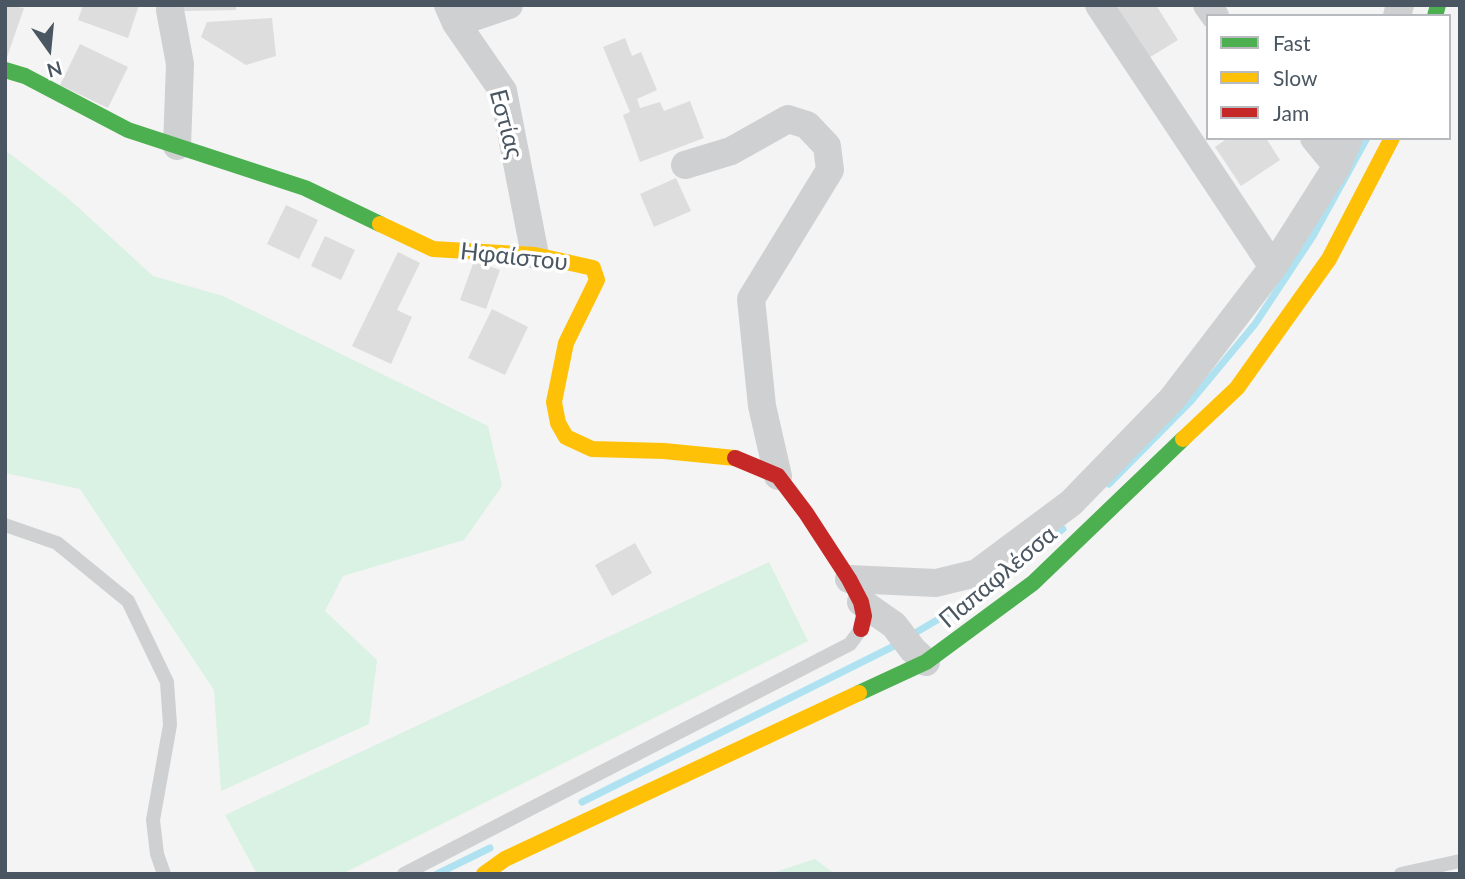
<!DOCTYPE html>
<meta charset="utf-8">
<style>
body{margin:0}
#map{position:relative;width:1465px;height:879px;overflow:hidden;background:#f4f4f4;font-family:Lato,sans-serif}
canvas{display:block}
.frame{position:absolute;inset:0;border:7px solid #4a5661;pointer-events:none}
.legend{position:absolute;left:1206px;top:14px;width:245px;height:126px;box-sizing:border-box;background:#fff;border:2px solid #b7bbc0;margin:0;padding:9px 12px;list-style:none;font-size:21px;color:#4a5661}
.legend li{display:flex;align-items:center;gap:14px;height:35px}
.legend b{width:35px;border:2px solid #b7bbc0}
.north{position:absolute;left:14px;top:14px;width:70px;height:70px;-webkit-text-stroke:5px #fff;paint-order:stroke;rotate:165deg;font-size:19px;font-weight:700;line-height:28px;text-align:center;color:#4a5661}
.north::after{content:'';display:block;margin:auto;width:24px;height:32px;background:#4a5661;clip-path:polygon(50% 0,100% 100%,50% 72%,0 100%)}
</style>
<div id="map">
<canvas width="1465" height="879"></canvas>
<div class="frame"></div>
<ul class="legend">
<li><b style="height:9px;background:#4caf50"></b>Fast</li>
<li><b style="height:9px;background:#ffc107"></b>Slow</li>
<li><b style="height:9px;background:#c62828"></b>Jam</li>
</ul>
<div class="north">N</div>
</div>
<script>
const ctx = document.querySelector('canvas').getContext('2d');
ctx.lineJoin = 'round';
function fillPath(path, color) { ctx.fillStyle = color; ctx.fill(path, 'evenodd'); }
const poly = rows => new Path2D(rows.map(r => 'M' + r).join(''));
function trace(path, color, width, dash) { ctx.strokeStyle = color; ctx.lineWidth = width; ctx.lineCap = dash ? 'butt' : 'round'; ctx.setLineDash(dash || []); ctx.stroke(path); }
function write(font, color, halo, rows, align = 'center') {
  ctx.font = font + ' Lato,sans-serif'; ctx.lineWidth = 7; ctx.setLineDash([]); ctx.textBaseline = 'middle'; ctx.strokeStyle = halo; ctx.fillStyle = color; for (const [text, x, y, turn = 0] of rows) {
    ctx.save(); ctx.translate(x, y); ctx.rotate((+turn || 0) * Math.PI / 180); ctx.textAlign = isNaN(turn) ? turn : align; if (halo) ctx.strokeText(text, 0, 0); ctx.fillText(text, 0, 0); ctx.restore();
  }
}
fillPath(poly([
 [5,150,69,199,153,276,223,296,488,426,502,486,464,540,343,576,325,611,377,660,369,724,221,791,214,690,80,489,5,473],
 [769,562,808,641,342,874,257,874,225,815],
 [815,859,835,874,769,874]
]), '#d9f2e3');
trace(poly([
 [1109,484,1191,401,1255,324,1313,236,1367,138],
 [910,636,954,610,1063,529],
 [582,802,900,643],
 [437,874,490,848]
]), '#aee2f0', 7);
fillPath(poly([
 [5,5,24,8,7,57,5,56],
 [83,5,139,5,128,38,78,20],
 [184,5,236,5,236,10,184,11],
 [1122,5,1156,5,1178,40,1147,59,1116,9],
 [272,18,276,56,246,65,201,37,207,22],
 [625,38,632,56,641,52,657,90,637,99,640,108,660,102,664,111,690,101,704,138,640,162,623,115,630,112,603,47],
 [80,44,128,67,108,108,60,85],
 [1228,138,1266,138,1280,160,1241,186,1215,147],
 [676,178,691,211,654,227,640,194],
 [286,205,318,220,299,259,267,244],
 [325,236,355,250,341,280,311,266],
 [398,252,420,263,397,310,412,317,391,364,352,346],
 [474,261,500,270,486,309,460,300],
 [492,309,528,327,505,375,468,358],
 [635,543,652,573,612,596,595,565]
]), '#ddddde');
trace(poly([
 [5,525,57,543,128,601,167,682,170,725,153,820,157,854,164,874],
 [404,874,850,644,861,629],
 [1401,874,1460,861]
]), '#ced0d2', 14);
trace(poly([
 [448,5,456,23,503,91,535,255],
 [1099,5,1273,267],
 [1207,5,1215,16],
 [170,10,180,64,177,146],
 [1397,16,1400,5],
 [456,23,509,5],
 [1314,138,1337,166],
 [685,165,731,151,788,119,807,125,827,146,830,170,751,299,762,406,778,476],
 [849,579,936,583,977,573,1071,503,1172,399,1273,267,1337,166,1349,138],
 [861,602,894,625,913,650,926,662]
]), '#ced0d2', 28);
trace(poly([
 [1435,16,1438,5],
 [5,70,25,76,128,130,305,188,380,224],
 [859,693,926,662,1033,583,1183,439]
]), '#4caf50', 16);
trace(poly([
 [380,224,433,249,535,255,593,268,597,280,566,343,554,402,558,423,566,437,592,449,664,451,735,458],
 [1183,439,1237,388,1329,259,1392,138],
 [484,874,505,859,859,693]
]), '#ffc107', 16);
trace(poly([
 [735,458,778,476,806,513,849,579,861,602,864,616,861,629]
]), '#c62828', 16);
write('24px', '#4a5661', '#fff', [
 ["Εστίας",506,124,75],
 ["Ηφαίστου",514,257,6],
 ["Παπαφλέσσα",998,577,-40]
]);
</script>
